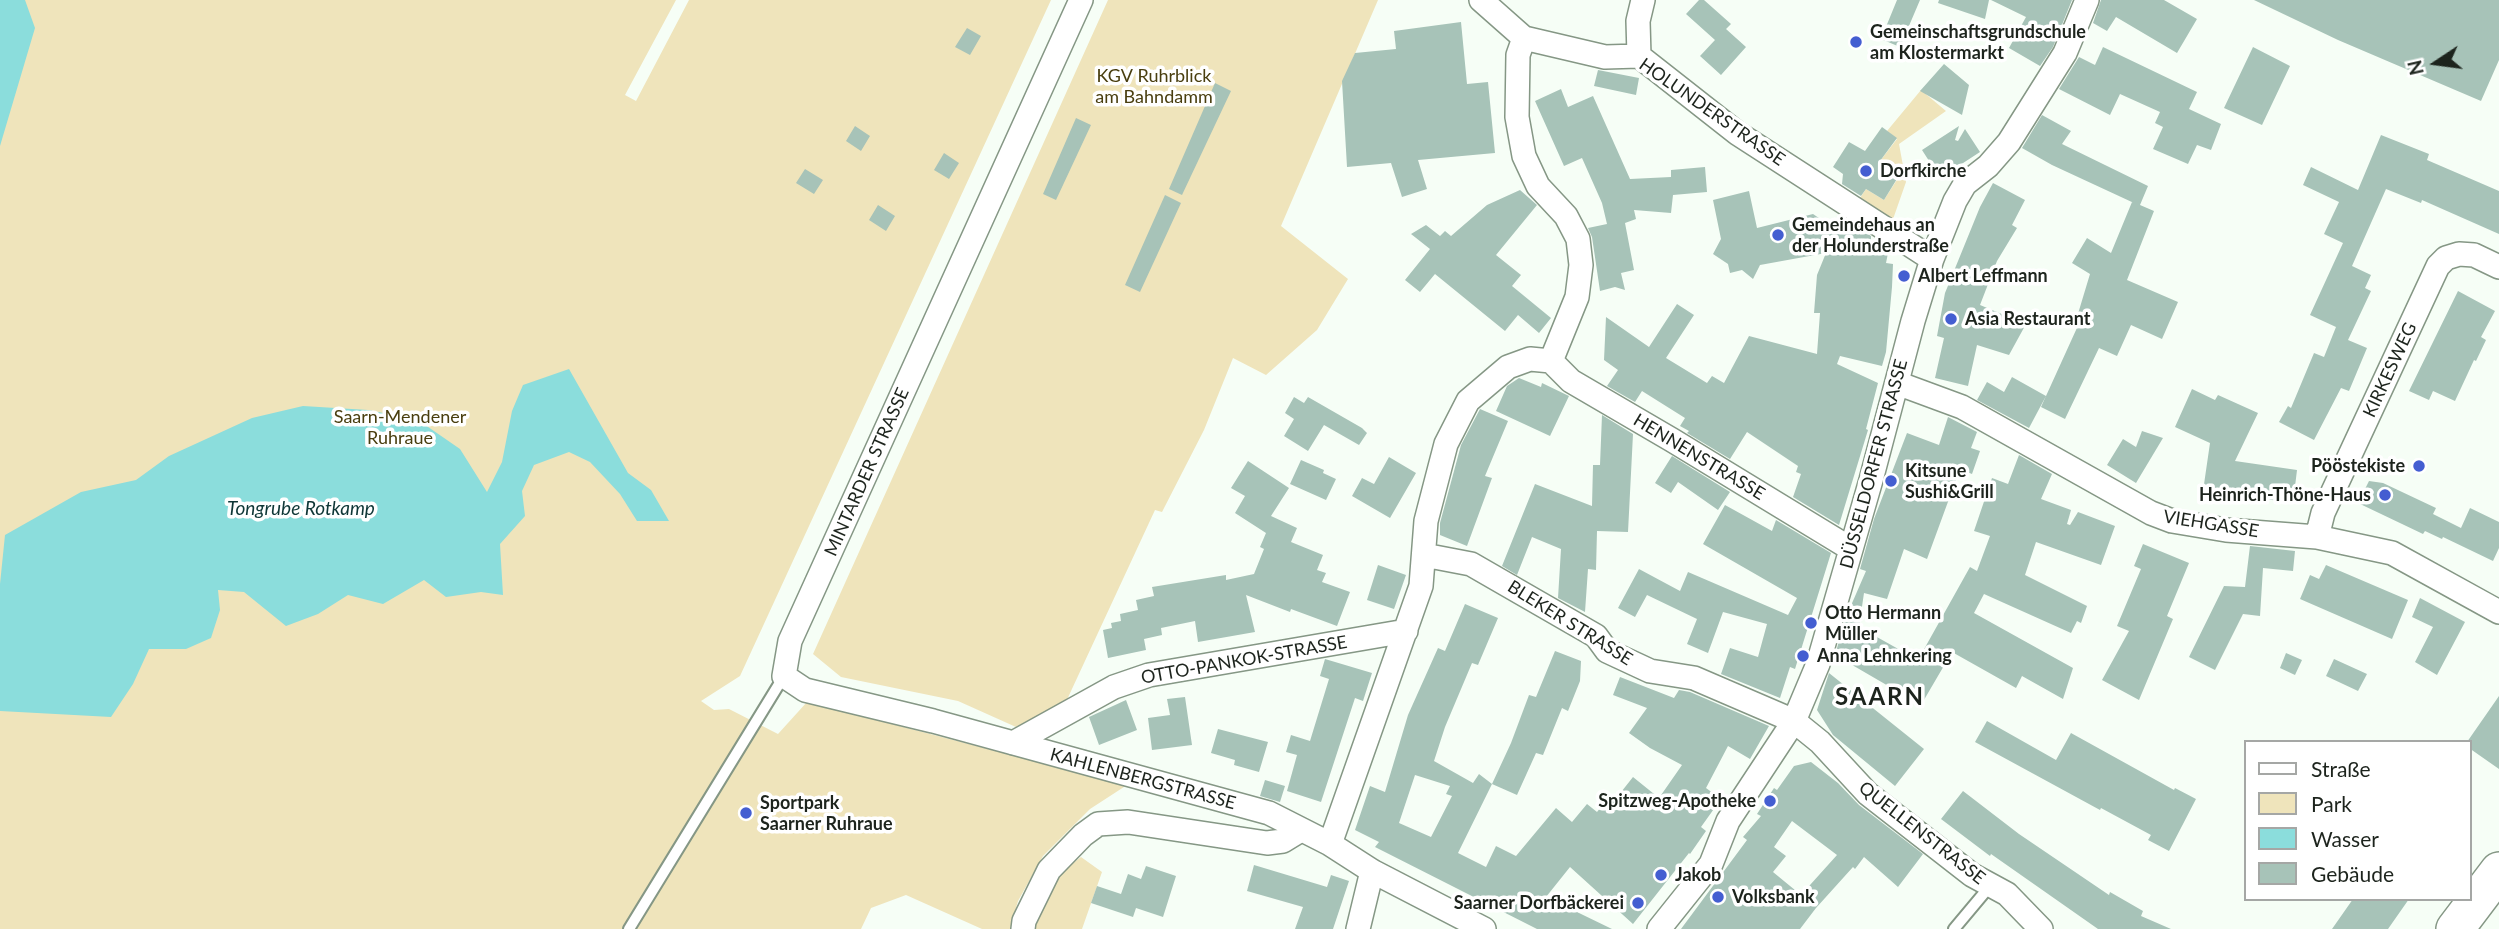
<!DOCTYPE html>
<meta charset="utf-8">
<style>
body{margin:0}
#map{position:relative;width:2499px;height:929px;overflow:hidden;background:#f6fef6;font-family:Lato,sans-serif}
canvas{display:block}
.legend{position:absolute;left:2244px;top:740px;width:228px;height:161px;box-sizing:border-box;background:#fff;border:2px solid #a5a7a5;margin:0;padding:9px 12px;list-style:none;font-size:21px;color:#1d241d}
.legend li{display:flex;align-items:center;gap:14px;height:35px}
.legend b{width:35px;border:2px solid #a5a7a5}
.north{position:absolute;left:2401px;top:28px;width:70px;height:70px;-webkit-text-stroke:5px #fff;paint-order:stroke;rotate:257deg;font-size:19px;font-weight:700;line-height:28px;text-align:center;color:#1d241d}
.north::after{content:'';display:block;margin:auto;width:24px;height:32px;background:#1d241d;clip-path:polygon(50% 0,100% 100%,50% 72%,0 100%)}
</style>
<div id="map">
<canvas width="2499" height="929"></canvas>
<ul class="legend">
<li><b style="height:9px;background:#fff"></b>Straße</li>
<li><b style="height:19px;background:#efe4bb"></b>Park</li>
<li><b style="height:19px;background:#8bdddc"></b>Wasser</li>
<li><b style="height:19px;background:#a7c3b8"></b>Gebäude</li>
</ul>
<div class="north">N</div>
</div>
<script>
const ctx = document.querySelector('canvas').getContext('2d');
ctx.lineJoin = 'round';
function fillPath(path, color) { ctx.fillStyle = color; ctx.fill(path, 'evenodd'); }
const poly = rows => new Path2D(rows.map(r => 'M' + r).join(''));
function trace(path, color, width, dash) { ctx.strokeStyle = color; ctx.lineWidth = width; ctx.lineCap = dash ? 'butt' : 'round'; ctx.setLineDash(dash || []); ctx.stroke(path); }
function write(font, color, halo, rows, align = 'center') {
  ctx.font = font + ' Lato,sans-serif'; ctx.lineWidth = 7; ctx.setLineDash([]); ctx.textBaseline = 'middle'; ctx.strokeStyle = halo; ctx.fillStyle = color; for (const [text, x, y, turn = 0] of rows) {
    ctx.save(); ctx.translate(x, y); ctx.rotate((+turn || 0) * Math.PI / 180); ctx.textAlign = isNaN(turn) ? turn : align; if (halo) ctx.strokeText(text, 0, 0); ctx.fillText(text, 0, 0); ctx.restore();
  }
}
fillPath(poly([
 [0,0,676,0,625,95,636,101,689,0,1051,0,740,676,701,701,714,710,729,709,778,734,807,702,1127,785,1090,809,1043,856,1018,901,1010,929,982,929,906,895,871,908,861,929,0,929],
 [1108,0,1378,0,1281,226,1348,279,1317,330,1266,375,1233,358,1204,430,1162,512,1155,510,1065,704,1016,727,958,701,841,677,813,654],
 [1921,90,1946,111,1899,144,1906,182,1892,222,1858,201,1866,189,1884,200,1900,175,1880,161,1897,139,1887,131],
 [1081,857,1102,872,1082,929,1033,929,1055,877]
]), '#efe4bb');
fillPath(poly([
 [0,0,25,0,35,28,0,146],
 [569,369,628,473,651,490,669,521,637,521,620,494,590,462,569,452,534,465,522,491,525,516,500,544,503,595,481,592,446,597,424,580,383,604,348,595,318,614,286,626,244,592,218,590,220,610,211,638,186,649,149,649,133,684,111,717,0,711,0,584,5,535,81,492,136,480,169,456,252,418,303,406,368,410,418,420,460,449,487,492,502,462,512,411,523,385]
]), '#8bdddc');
fillPath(poly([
 [1699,0,1704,0,1731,24,1726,29,1746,47,1721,75,1700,56,1715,40,1686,14],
 [1897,0,1920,0,1900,47,1881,39],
 [1939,0,1989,0,1985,19,1938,3],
 [1991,0,2072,0,2053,47,2040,66,2009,48,2026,17],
 [2101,0,2164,0,2197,19,2177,53,2116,17,2107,31,2093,23],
 [2254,0,2499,0,2499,60,2481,101,2338,40],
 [1461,22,1467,84,1488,82,1495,153,1418,160,1427,189,1402,197,1391,163,1347,167,1342,81,1355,53,1396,49,1394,31],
 [967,28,981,36,970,55,955,47],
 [2103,47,2197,92,2189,109,2221,124,2211,150,2197,145,2188,164,2153,149,2163,127,2155,123,2160,112,2120,94,2110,115,2059,89,2079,57,2095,65],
 [2253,47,2290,66,2262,125,2224,108],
 [1944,64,1969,85,1962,115,1920,91],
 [1598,70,1639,78,1636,95,1594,86],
 [1215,83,1231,91,1182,195,1169,189],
 [1561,89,1568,107,1593,96,1630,179,1671,177,1671,170,1705,167,1707,192,1673,195,1671,213,1634,210,1636,219,1625,223,1634,270,1621,273,1625,290,1615,287,1600,291,1592,237,1588,228,1607,224,1602,203,1582,158,1564,166,1535,101],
 [2042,115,2071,131,2062,144,2148,186,2140,205,2154,211,2127,280,2178,302,2162,339,2131,325,2117,356,2099,348,2065,419,2041,407,2081,319,2077,317,2090,274,2072,263,2087,238,2111,253,2132,202,2134,203,2052,165,2022,148],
 [1076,118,1091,125,1056,200,1043,194],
 [855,126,870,136,861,151,846,141],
 [1959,126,1955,140,1958,141,1965,129,1980,152,1940,178,1922,150],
 [1882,127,1897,138,1880,161,1900,174,1884,200,1866,189,1861,196,1842,184,1843,174,1833,167,1849,142,1865,151],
 [2381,135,2429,154,2427,160,2499,191,2499,234,2422,200,2421,203,2386,189,2352,266,2371,275,2365,288,2371,291,2348,340,2367,348,2349,391,2341,388,2314,440,2279,422,2288,406,2291,408,2314,353,2324,357,2336,327,2310,315,2343,243,2324,234,2339,202,2303,185,2311,167,2358,190],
 [944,153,959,163,949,179,934,170],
 [805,169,823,180,814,194,796,183],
 [1993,183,2025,200,2012,225,2017,228,1997,261,1980,305,2026,324,2009,355,1977,345,1968,386,1935,378,1944,338,1937,336,1945,293,1980,207],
 [1520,190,1537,205,1496,255,1521,275,1512,286,1551,318,1539,333,1518,315,1505,331,1435,274,1420,292,1405,280,1430,249,1411,234,1426,225,1440,236,1445,231,1451,236,1487,205],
 [1749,191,1757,228,1813,214,1838,231,1844,219,1871,236,1871,247,1889,248,1886,263,1893,264,1892,287,1886,352,1882,366,1840,356,1837,364,1878,383,1866,429,1868,430,1839,525,1793,497,1801,474,1796,472,1798,466,1747,432,1730,459,1687,433,1689,431,1680,426,1685,418,1642,391,1635,402,1607,386,1618,370,1604,360,1606,317,1649,347,1677,304,1694,315,1666,358,1707,383,1712,376,1724,383,1749,336,1817,354,1820,313,1814,313,1817,275,1826,253,1760,265,1753,279,1742,270,1730,273,1728,264,1713,254,1721,239,1713,200],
 [1165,195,1181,203,1140,292,1125,285],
 [878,205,895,216,886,231,869,220],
 [2458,291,2495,311,2481,337,2486,340,2476,361,2474,360,2455,401,2433,391,2429,400,2409,391],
 [2012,377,2046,396,2029,428,1977,400,1987,382,2004,392],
 [1519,378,1541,387,1542,383,1569,396,1550,436,1496,411,1507,386],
 [2192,389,2215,400,2218,395,2258,413,2235,461,2297,470,2293,503,2230,494,2229,502,2202,498,2210,443,2175,427],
 [1294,397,1304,403,1308,397,1362,428,1367,433,1359,445,1324,425,1308,451,1284,436,1294,419,1285,413],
 [1480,409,1508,421,1485,476,1492,478,1467,546,1440,535,1440,523,1461,445],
 [1602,415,1633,434,1628,532,1597,531,1596,570,1588,569,1585,612,1558,598,1561,549,1532,537,1517,575,1502,566,1535,484,1592,506,1593,465,1600,465],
 [1948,417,1977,432,1971,448,1980,451,1972,474,1960,469,1927,559,1904,549,1887,599,1864,593,1859,627,1918,660,1970,567,1977,571,1990,536,1974,531,1992,478,2008,484,2019,455,2052,474,2041,499,2071,510,2067,524,2070,525,2078,512,2115,526,2101,565,2036,542,2025,575,2087,606,2081,623,2077,621,2071,633,1984,594,1974,613,2073,668,2063,699,2022,676,2016,688,1952,652,1921,705,1835,655,1846,617,1866,571,1860,569,1874,519,1907,433,1939,445],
 [2142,431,2163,438,2136,483,2107,465,2123,439,2136,447],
 [1672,456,1730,492,1718,510,1678,482,1671,493,1655,483],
 [1389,457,1416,473,1390,518,1352,496,1362,478,1374,484],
 [1301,460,1324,470,1323,473,1336,479,1326,500,1290,484],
 [1248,461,1289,488,1271,516,1297,528,1291,542,1323,555,1317,570,1326,573,1322,582,1350,592,1337,626,1291,609,1290,612,1246,595,1255,632,1198,642,1195,621,1161,628,1162,635,1144,639,1146,650,1108,658,1103,630,1112,628,1111,623,1121,621,1120,614,1138,610,1136,600,1154,596,1152,587,1226,575,1226,580,1254,574,1264,549,1260,547,1266,533,1235,513,1245,496,1231,488],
 [2369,481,2383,483,2436,508,2433,514,2461,528,2470,508,2499,522,2499,548,2493,561,2443,537,2442,539,2425,531,2423,534,2358,503],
 [1725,505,1772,531,1776,520,1831,553,1795,669,1790,667,1780,698,1721,674,1730,648,1758,657,1767,624,1723,612,1708,653,1687,644,1697,619,1647,595,1635,617,1618,608,1639,569,1680,591,1688,572,1788,615,1797,598,1703,544],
 [2143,544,2189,563,2167,616,2173,619,2139,700,2102,680,2129,631,2117,626,2141,569,2134,566],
 [2250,546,2295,551,2293,571,2263,568,2260,616,2243,614,2215,670,2189,657,2224,586,2245,587],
 [1378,565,1406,575,1394,609,1367,600],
 [2326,565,2408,600,2392,639,2300,599,2310,575,2319,579],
 [2420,598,2465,622,2437,675,2415,662,2433,627,2412,617],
 [1465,604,1498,618,1478,665,1472,663,1445,727,1434,761,1473,783,1479,774,1492,784,1458,853,1486,867,1496,846,1516,856,1556,808,1572,822,1587,804,1597,812,1609,797,1614,801,1633,777,1659,798,1682,765,1650,748,1629,733,1647,708,1613,695,1620,677,1674,698,1679,690,1690,692,1769,726,1750,759,1728,746,1706,788,1721,799,1701,827,1706,831,1690,854,1689,853,1633,924,1570,867,1546,897,1612,929,1537,929,1375,847,1379,842,1355,830,1370,786,1385,792,1408,715,1438,648,1445,651],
 [1415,775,1450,786,1446,794,1452,796,1431,837,1399,823],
 [1555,651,1581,661,1580,681,1568,711,1562,708,1543,755,1536,753,1517,795,1492,784,1511,743,1529,695,1536,697],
 [2286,653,2302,660,2295,675,2280,668],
 [1325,659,1372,673,1363,701,1355,698,1321,802,1287,791,1297,755,1286,752,1291,735,1310,741,1329,679,1320,676],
 [2334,659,2367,674,2358,691,2326,676],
 [1829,673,1924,749,1895,786,1833,735,1817,710],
 [2499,696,2499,769,2469,748,2469,742,2467,742],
 [1185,697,1192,745,1152,750,1148,718,1170,715,1167,699],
 [1126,700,1137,730,1099,745,1089,717],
 [1987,721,2056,760,2071,733,2174,790,2175,788,2196,799,2169,851,2148,840,2151,835,2101,808,2100,810,1975,742],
 [1218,729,1268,742,1259,772,1234,765,1235,760,1211,753],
 [1811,762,1838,783,1859,805,1923,854,1898,887,1864,857,1855,869,1853,867,1816,908,1800,929,1681,929,1747,840,1743,837,1761,816,1757,814,1774,788,1777,790,1794,766],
 [1792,821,1837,855,1801,895,1773,872,1786,856,1774,847],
 [1265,780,1285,786,1280,802,1260,796],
 [1963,791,2019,834,2109,895,2110,892,2143,911,2141,916,2171,929,2098,929,1991,854,1990,856,1941,819],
 [1254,865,1327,887,1331,875,1349,881,1333,929,1295,929,1303,907,1247,891],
 [1146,866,1176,876,1163,917,1136,908,1133,917,1091,903,1097,886,1121,894,1128,874,1141,879],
 [2353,899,2409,899,2388,929,2332,929]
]), '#a7c3b8');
const lane = poly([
 [629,929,784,676],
 [1954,929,1990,886]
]);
const street = poly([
 [1081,0,790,641,784,676,805,690,933,721,1269,813,1330,844,1372,871,1484,929],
 [1481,0,1524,38,1605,57,1639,56,1737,133,1932,259],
 [1524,38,1518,55,1517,117,1524,156,1538,186,1566,216,1578,239,1581,265,1577,297,1551,361],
 [1639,56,1638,21,1643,0],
 [1551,361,1571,381,1672,440,1851,549],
 [1897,383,1962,407,2151,513,2172,521,2226,530,2317,537,2392,553,2499,612],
 [2317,537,2323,513,2438,266,2446,258,2459,254,2474,255,2499,267],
 [1424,555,1471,564,1596,636,1607,651,1650,671,1694,678,1794,721,1820,742,1868,794,1972,875,2007,894,2041,929],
 [1013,743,1114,687,1149,675,1406,631],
 [1330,844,1421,586,1426,521,1446,444,1468,401,1508,367,1530,359,1551,361],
 [1023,929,1024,921,1049,870,1083,835,1098,824,1128,822,1267,843,1283,841,1301,830],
 [1358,929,1372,871],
 [1659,929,1711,864,1728,821,1794,721,1818,664,1871,480,1913,321,1932,259,1955,201,1965,184,1988,166,2009,142,2065,53,2087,0]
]);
const primary = poly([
 [2455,929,2499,871]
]);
trace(lane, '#859785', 14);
trace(street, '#859785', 26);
trace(primary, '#859785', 40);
trace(lane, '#fff', 10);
trace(street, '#fff', 23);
trace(primary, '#fff', 37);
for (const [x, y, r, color] of [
 [1856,42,7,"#445ed1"],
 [1866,171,7,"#445ed1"],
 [1778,235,7,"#445ed1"],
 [1904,276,7,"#445ed1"],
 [1951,319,7,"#445ed1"],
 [2419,466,7,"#445ed1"],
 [1891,481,7,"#445ed1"],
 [2385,495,7,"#445ed1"],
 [1811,623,7,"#445ed1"],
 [1803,656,7,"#445ed1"],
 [1770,801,7,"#445ed1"],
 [746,813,7,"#445ed1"],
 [1661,875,7,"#445ed1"],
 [1718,897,7,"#445ed1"],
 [1638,903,7,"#445ed1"]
]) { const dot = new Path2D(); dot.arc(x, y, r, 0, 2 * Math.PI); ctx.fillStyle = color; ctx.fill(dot); trace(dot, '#fff', 2.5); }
write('bold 18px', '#1d241d', '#fff', [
 ["Gemeinschaftsgrundschule",1870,32],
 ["am Klostermarkt",1870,53],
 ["Dorfkirche",1880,171],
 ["Gemeindehaus an",1792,225],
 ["der Holunderstraße",1792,246],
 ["Albert Leffmann",1918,276],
 ["Asia Restaurant",1965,319],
 ["Pööstekiste",2405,466,"right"],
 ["Kitsune",1905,471],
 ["Sushi&Grill",1905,492],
 ["Heinrich-Thöne-Haus",2371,495,"right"],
 ["Otto Hermann",1825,613],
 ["Müller",1825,634],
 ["Anna Lehnkering",1817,656],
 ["Spitzweg-Apotheke",1756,801,"right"],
 ["Sportpark",760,803],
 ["Saarner Ruhraue",760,824],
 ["Jakob",1675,875],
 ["Volksbank",1732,897],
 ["Saarner Dorfbäckerei",1624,903,"right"]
], 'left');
write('18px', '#493e0f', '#fff', [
 ["KGV Ruhrblick",1154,76],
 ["am Bahndamm",1154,97],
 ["Saarn-Mendener",400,417],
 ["Ruhraue",400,438]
]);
write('18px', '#1d241d', '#fff', [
 ["HOLUNDERSTRASSE",1712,112,35],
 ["KIRKESWEG",2390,370,-65],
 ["HENNENSTRASSE",1699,457,31],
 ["DÜSSELDORFER STRASSE",1874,464,-75],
 ["MINTARDER STRASSE",867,472,-66],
 ["VIEHGASSE",2211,524,9],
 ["BLEKER STRASSE",1570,623,32],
 ["OTTO-PANKOK-STRASSE",1244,660,-10],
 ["KAHLENBERGSTRASSE",1143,779,15],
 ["QUELLENSTRASSE",1922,833,38]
]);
write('italic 19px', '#0e3636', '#fff', [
 ["Tongrube Rotkamp",301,509]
]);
ctx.letterSpacing = '2px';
write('bold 24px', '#1d241d', '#fff', [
 ["SAARN",1880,697]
]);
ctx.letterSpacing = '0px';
</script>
